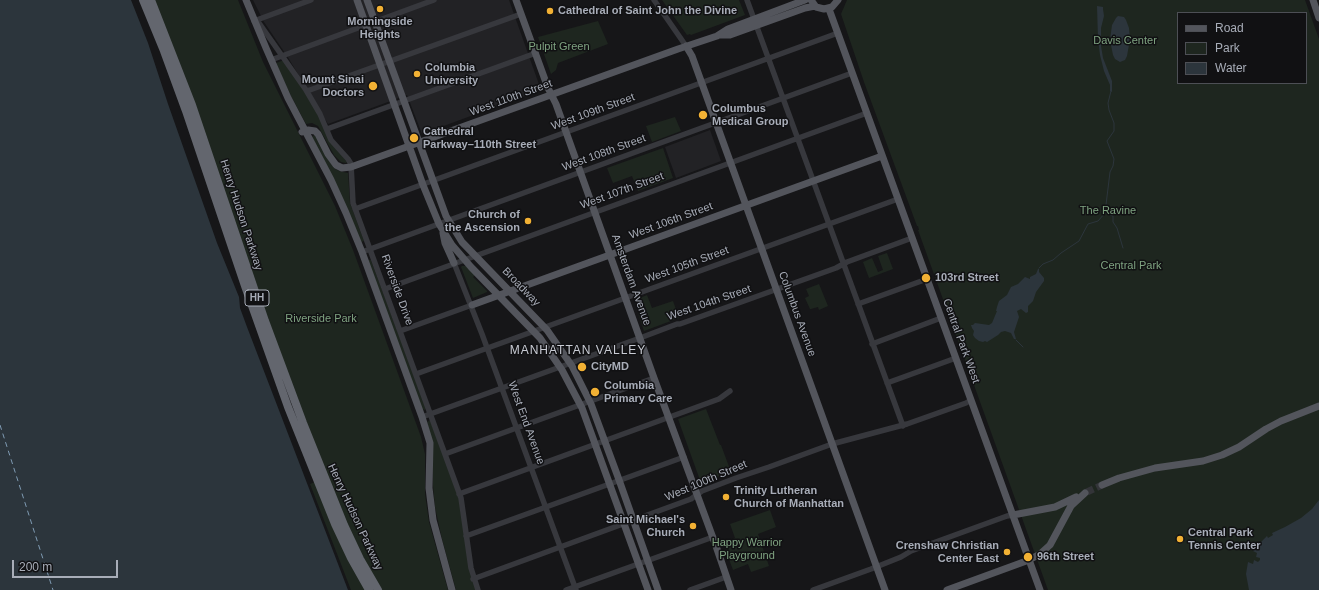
<!DOCTYPE html>
<meta charset="utf-8">
<style>
body{margin:0}
#map{position:relative;width:1319px;height:590px;overflow:hidden;background:#161618;font-family:Helvetica,sans-serif}
canvas{display:block}
.legend{position:absolute;left:1177px;top:12px;width:130px;height:72px;box-sizing:border-box;background:#111113;border:1px solid #4d4f55;margin:0;padding:5px 7px;list-style:none;font-size:12px;color:#a8adb8}
.legend li{display:flex;align-items:center;gap:8px;height:20px}
.legend b{width:20px;border:1px solid #4d4f55}
.scale{position:absolute;left:12px;top:560px;width:106px;height:18px;box-sizing:border-box;border:2px solid #a8adb8;border-top:0;padding-left:5px;font-size:12px;line-height:14px;white-space:nowrap;color:#a8adb8;-webkit-text-stroke:3px #111113;paint-order:stroke}
</style>
<div id="map">
<canvas width="1319" height="590"></canvas>
<ul class="legend">
<li><b style="height:5px;background:#53555c"></b>Road</li>
<li><b style="height:11px;background:#1e261f"></b>Park</li>
<li><b style="height:11px;background:#2c353c"></b>Water</li>
</ul>
<div class="scale">200 m</div>
</div>
<script>
const ctx = document.querySelector('canvas').getContext('2d');
ctx.lineJoin = 'round';
function fillPath(path, color) { ctx.fillStyle = color; ctx.fill(path, 'evenodd'); }
const poly = rows => new Path2D(rows.map(r => 'M' + r).join(''));
function trace(path, color, width, dash) { ctx.strokeStyle = color; ctx.lineWidth = width; ctx.lineCap = dash ? 'butt' : 'round'; ctx.setLineDash(dash || []); ctx.stroke(path); }
function write(font, color, halo, rows, align = 'center') {
  ctx.font = font + ' Helvetica,sans-serif'; ctx.lineWidth = 3; ctx.setLineDash([]); ctx.textBaseline = 'middle'; ctx.strokeStyle = halo; ctx.fillStyle = color; for (const [text, x, y, turn = 0] of rows) {
    ctx.save(); ctx.translate(x, y); ctx.rotate((+turn || 0) * Math.PI / 180); ctx.textAlign = isNaN(turn) ? turn : align; if (halo) ctx.strokeText(text, 0, 0); ctx.fillText(text, 0, 0); ctx.restore();
  }
}
fillPath(poly([
 [253,0,509,0,541,90,422,134,407,95,328,124,289,59,264,22],
 [710,130,721,161,676,178,665,147]
]), '#222225');
fillPath(poly([
 [151,0,238,0,263,62,335,206,353,250,421,437,425,454,425,494,429,522,448,590,351,590,310,484,324,478],
 [662,0,739,0,745,15,691,35,690,34,687,35],
 [847,0,1305,0,1319,39,1319,590,1048,590,918,230,919,230,918,226,917,226,864,82,841,14],
 [1178,13,1306,13,1306,83,1178,83],
 [598,21,608,44,558,63,556,70,551,74,538,37],
 [284,60,308,94,328,135,347,162,346,163,341,162,334,155,318,126,312,123,306,124,291,96,276,63],
 [675,117,681,131,652,142,646,126],
 [314,135,315,135,328,159,334,168,339,171,348,173,350,203,364,241,361,242,312,137],
 [663,148,673,178,638,191,632,176,613,183,607,168],
 [887,253,893,269,869,278,863,262,872,258,878,272,883,270,878,256],
 [369,260,371,260,426,408,425,410,422,409,368,261],
 [466,266,475,275,473,277,487,291,487,292,473,298,461,267,462,266],
 [819,284,828,306,819,310,818,307,811,309,810,309,805,298,809,296,806,289],
 [647,295,652,308,673,301,679,318,644,331,638,313,645,310,640,298],
 [706,409,720,445,721,445,731,472,701,483,678,419],
 [430,420,458,492,476,590,456,590,442,539,435,507,433,485,433,446,427,422],
 [770,510,776,527,758,534,769,566,751,572,748,564,733,570,723,543,735,538,730,524]
]), '#1e261f');
fillPath(poly([
 [0,0,131,0,148,43,168,104,217,243,239,297,240,308,247,327,348,590,0,590],
 [1097,6,1103,7,1103,9,1104,16,1101,28,1101,46,1103,58,1112,81,1112,92,1110,91,1110,85,1104,71,1100,55,1098,39],
 [1118,16,1124,17,1126,20,1129,28,1130,39,1127,56,1125,60,1120,62,1115,59,1113,55,1110,40,1112,25,1116,18],
 [1038,269,1039,269,1039,272,1044,278,1044,281,1036,292,1033,301,1028,306,1028,312,1026,313,1021,309,1017,311,1019,317,1014,332,1016,339,1014,339,1011,333,1005,331,1001,332,998,335,987,342,985,341,983,342,979,341,975,338,973,335,974,331,972,328,971,325,973,325,975,323,989,325,992,323,997,311,996,311,997,307,999,301,1007,295,1011,287,1018,284,1025,277,1030,279,1030,277,1036,274],
 [1319,500,1319,590,1249,590,1246,574,1248,562,1253,564,1254,560,1258,562,1260,560,1260,558,1256,557,1257,553,1253,551,1255,548,1267,536,1268,538,1273,535,1272,533,1285,527,1301,518,1312,509]
]), '#2c353c');
trace(poly([
 [1105,213,1113,216,1113,222,1117,228,1123,248],
 [1139,265,1145,267],
 [1039,268,1043,264,1053,260,1061,253,1079,241,1088,224,1098,221,1105,213,1110,172,1113,166,1114,159,1107,141,1114,131,1114,123,1109,110,1108,103,1111,91],
 [1016,340,1023,347]
]), '#2c353c', 1);
trace(poly([
 [0,425,53,590]
]), '#7f9bb3', 1, [5, 4]);
trace(poly([
 [1087,492,1102,485]
]), '#333438', 7, [7, 3.5]);
trace(poly([
 [654,0,686,46],
 [747,0,903,426],
 [254,21,259,23,306,90,320,114,331,140,348,159,351,164,353,203,461,498,471,568,478,590],
 [254,21,311,0],
 [271,60,434,0],
 [307,91,521,14],
 [327,129,536,53],
 [355,209,838,33],
 [362,252,852,73],
 [454,263,482,334,576,590],
 [385,289,867,113],
 [858,304,927,279],
 [400,331,472,305],
 [872,344,941,318],
 [416,374,898,199],
 [887,383,956,358],
 [422,417,640,338,677,324,680,324,836,268,847,262,912,238],
 [445,454,654,378],
 [459,494,719,399,730,391],
 [466,536,684,457],
 [473,579,672,506,691,499,702,491,736,478,769,467,832,444,907,424,966,403,971,400],
 [566,590,713,537],
 [690,590,726,577],
 [813,590,871,569,901,557,911,551,1007,516,1013,515]
]), '#37383d', 5.5);
trace(poly([
 [246,0,266,48,288,98,331,180,346,213,362,252,422,417,430,443,429,488,433,520,452,590],
 [357,0,423,185,439,224,452,245,471,267,540,338,562,370,582,408,648,590],
 [367,0,446,216,462,242,547,330,572,366,591,404,618,477,658,590],
 [516,0,548,88,556,104,654,378,716,546,731,590],
 [811,0,816,7,824,9,832,7,838,0],
 [1313,0,1319,18],
 [829,9,1040,590],
 [719,35,730,35,805,8,815,6],
 [686,46,692,56,885,590],
 [302,132,308,130,315,131,318,134,328,154,336,165,342,168,351,167,678,49,717,36,728,29,805,0],
 [443,233,445,243,454,263],
 [472,305,882,156],
 [1102,485,1119,478,1155,468,1203,461,1222,455,1239,447,1266,429,1281,421,1319,406],
 [1013,515,1055,507,1076,497],
 [947,590,1029,560,1040,554,1050,545,1071,506,1085,493]
]), '#53555c', 7);
trace(poly([
 [143,0,164,51,186,111,245,286,288,407,335,524,351,558,369,590],
 [151,0,192,105,265,321,303,423,344,525,360,559,378,590]
]), '#63666e', 8);
for (const [x, y, r, color] of [
 [380,9,4,"#f2b134"],
 [550,11,4,"#f2b134"],
 [417,74,4,"#f2b134"],
 [373,86,5,"#f2b134"],
 [703,115,5,"#f2b134"],
 [414,138,5,"#f2b134"],
 [528,221,4,"#f2b134"],
 [926,278,5,"#f2b134"],
 [582,367,5,"#f2b134"],
 [595,392,5,"#f2b134"],
 [726,497,4,"#f2b134"],
 [693,526,4,"#f2b134"],
 [1180,539,4,"#f2b134"],
 [1007,552,4,"#f2b134"],
 [1028,557,5,"#f2b134"]
]) { const dot = new Path2D(); dot.arc(x, y, r, 0, 2 * Math.PI); ctx.fillStyle = color; ctx.fill(dot); trace(dot, '#111113', 1.5); }
for (const [x, y, w] of [
 [257,298,24]
]) { const box = new Path2D(); box.roundRect(x - w / 2, y - 8, w, 16, 3); ctx.fillStyle = '#111113'; ctx.fill(box); trace(box, '#a8adb8', 1); }
write('bold 10px', '#a8adb8', null, [
 ["HH",257,298]
]);
write('bold 11px', '#a8adb8', '#111113', [
 ["Cathedral of Saint John the Divine",558,11],
 ["Morningside",380,22,"center"],
 ["Heights",380,35,"center"],
 ["Columbia",425,68],
 ["University",425,81],
 ["Mount Sinai",364,80,"right"],
 ["Doctors",364,93,"right"],
 ["Columbus",712,109],
 ["Medical Group",712,122],
 ["Cathedral",423,132],
 ["Parkway–110th Street",423,145],
 ["Church of",520,215,"right"],
 ["the Ascension",520,228,"right"],
 ["103rd Street",935,278],
 ["CityMD",591,367],
 ["Columbia",604,386],
 ["Primary Care",604,399],
 ["Trinity Lutheran",734,491],
 ["Church of Manhattan",734,504],
 ["Saint Michael's",685,520,"right"],
 ["Church",685,533,"right"],
 ["Central Park",1188,533],
 ["Tennis Center",1188,546],
 ["Crenshaw Christian",999,546,"right"],
 ["Center East",999,559,"right"],
 ["96th Street",1037,557]
], 'left');
write('11px', '#7fa381', '#111113', [
 ["Davis Center",1125,41],
 ["Pulpit Green",559,47],
 ["The Ravine",1108,211],
 ["Central Park",1131,266],
 ["Riverside Park",321,319],
 ["Happy Warrior",747,543],
 ["Playground",747,556]
]);
write('11px', '#a8adb8', '#111113', [
 ["West 110th Street",511,98,-20],
 ["West 109th Street",593,112,-20],
 ["West 108th Street",604,153,-20],
 ["West 107th Street",622,191,-20],
 ["Henry Hudson Parkway",241,215,72],
 ["West 106th Street",671,221,-20],
 ["West 105th Street",687,265,-20],
 ["Amsterdam Avenue",631,280,70],
 ["Broadway",521,287,46],
 ["Riverside Drive",397,290,70],
 ["West 104th Street",709,303,-19],
 ["Columbus Avenue",797,314,70],
 ["Central Park West",961,341,70],
 ["West End Avenue",526,423,70],
 ["West 100th Street",706,481,-23],
 ["Henry Hudson Parkway",355,517,65]
]);
ctx.letterSpacing = '1px';
write('12px', '#c9ccd4', '#111113', [
 ["MANHATTAN VALLEY",578,351]
]);
ctx.letterSpacing = '0px';
</script>
